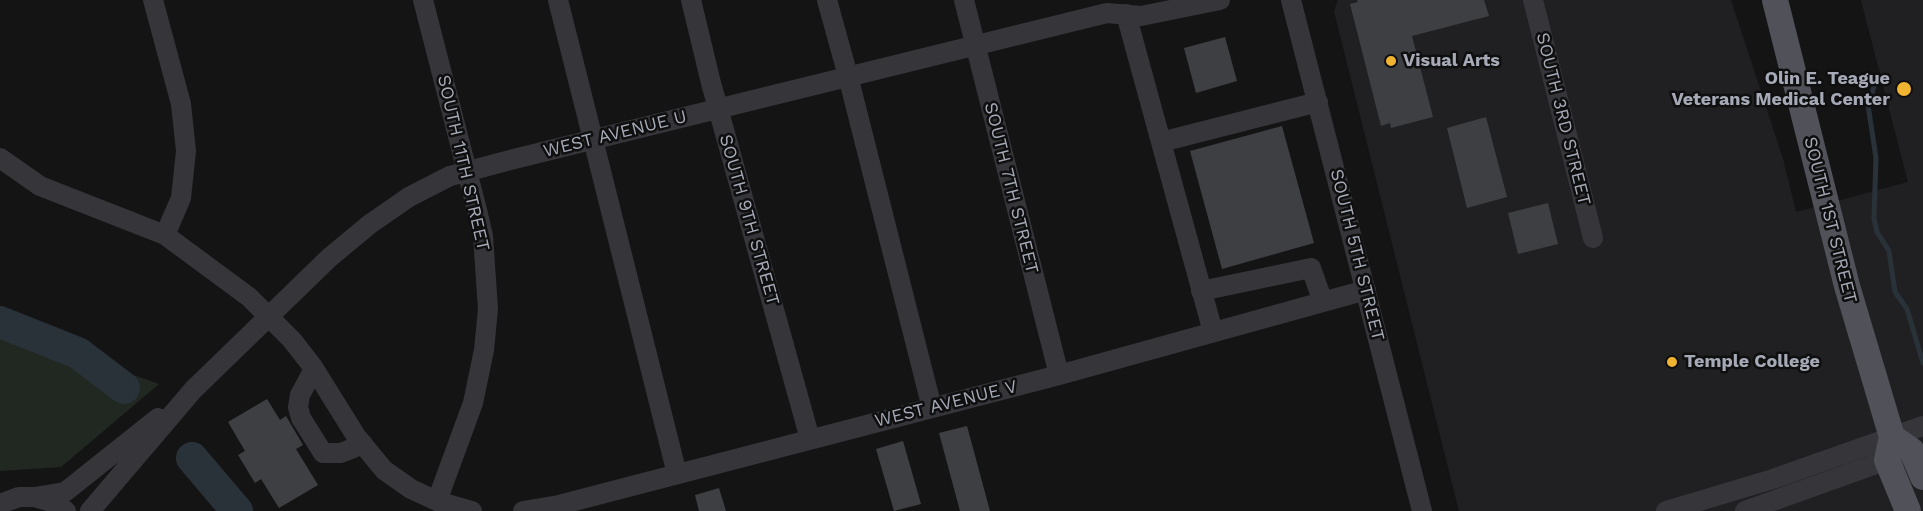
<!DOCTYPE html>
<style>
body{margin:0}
canvas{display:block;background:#141415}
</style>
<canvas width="1923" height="511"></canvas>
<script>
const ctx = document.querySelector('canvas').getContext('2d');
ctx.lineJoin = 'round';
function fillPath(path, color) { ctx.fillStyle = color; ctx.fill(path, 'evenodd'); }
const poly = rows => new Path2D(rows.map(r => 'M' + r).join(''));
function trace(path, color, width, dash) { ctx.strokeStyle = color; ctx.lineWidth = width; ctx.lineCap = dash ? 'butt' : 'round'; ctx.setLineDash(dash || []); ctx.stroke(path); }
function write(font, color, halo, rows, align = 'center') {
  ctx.font = font + ' "Work Sans",sans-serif'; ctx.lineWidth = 5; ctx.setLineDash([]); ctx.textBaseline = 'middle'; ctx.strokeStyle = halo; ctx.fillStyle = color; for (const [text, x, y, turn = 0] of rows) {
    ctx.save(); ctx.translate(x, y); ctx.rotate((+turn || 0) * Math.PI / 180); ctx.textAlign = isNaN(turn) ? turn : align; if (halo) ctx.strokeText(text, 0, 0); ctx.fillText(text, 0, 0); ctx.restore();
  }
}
fillPath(poly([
 [1338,0,1731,0,1783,159,1796,212,1908,182,1861,0,1923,0,1923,511,1459,511,1334,11]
]), '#202022');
fillPath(poly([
 [0,326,14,333,159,384,61,467,0,471]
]), '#202821');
trace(poly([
 [1874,87,1868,105,1876,158,1874,218,1877,232,1889,251,1895,292,1907,309,1923,363]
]), '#2a3239', 5);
trace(poly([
 [0,322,78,353,124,388],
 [192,458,237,511]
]), '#2a3239', 32);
fillPath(poly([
 [1357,0,1484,0,1489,16,1412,36,1433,117,1391,128,1390,123,1381,126,1350,4,1358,2],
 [1225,37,1237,81,1196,93,1184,48],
 [1486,117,1507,197,1467,208,1447,128],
 [1282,126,1314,243,1222,269,1190,151],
 [1548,203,1558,244,1518,254,1508,213],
 [267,399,280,420,286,416,303,445,296,449,318,485,279,508,261,479,255,483,238,455,245,451,228,422],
 [967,426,990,511,960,511,939,433],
 [903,441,921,504,894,511,876,449],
 [719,488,726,511,699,511,695,495]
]), '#3e3f42');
trace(poly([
 [153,0,181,104,186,151,181,198,165,235],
 [423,0,477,210,483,236,488,309,484,350,473,403,437,501],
 [558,0,677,474],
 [691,0,711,83,810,439],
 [827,0,848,76,932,408],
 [964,0,1059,375],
 [1291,0,1422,511],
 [1533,0,1593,238],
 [1126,14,1213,332],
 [1161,142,1318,102],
 [0,158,40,186,165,235,249,297,292,340,313,367,356,436,384,470,411,489,437,501,472,511],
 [1201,291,1311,268,1323,302],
 [314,369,300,395,298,407,301,418,323,453,341,453,363,444],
 [34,497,65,492,158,418],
 [0,504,19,497,34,497,55,503,66,511],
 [90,511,193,390,329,258,370,224,409,197,450,176,514,159,1107,13,1141,16,1220,0],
 [523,511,559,505,1059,375,1366,290],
 [1666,511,1773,479,1923,426],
 [1745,511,1901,455]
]), '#35353a', 20);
trace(poly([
 [1775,0,1847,286,1892,437,1887,460,1908,511],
 [1892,437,1912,451,1923,477]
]), '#515259', 26);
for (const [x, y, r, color] of [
 [1391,61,6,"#f0b431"],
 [1904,89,8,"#f0b431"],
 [1672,362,6,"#f0b431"]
]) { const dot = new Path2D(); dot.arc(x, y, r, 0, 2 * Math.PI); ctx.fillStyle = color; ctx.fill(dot); trace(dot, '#0f0f10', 2); }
write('bold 18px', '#a5aab6', '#0f0f10', [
 ["Visual Arts",1403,61],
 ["Olin E. Teague",1890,79,"right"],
 ["Veterans Medical Center",1890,100,"right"],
 ["Temple College",1684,362]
], 'left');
write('18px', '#a5aab6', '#0f0f10', [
 ["SOUTH 3RD STREET",1563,119,76],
 ["WEST AVENUE U",615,134,-14],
 ["SOUTH 11TH STREET",463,163,77],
 ["SOUTH 7TH STREET",1011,188,76],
 ["SOUTH 9TH STREET",749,220,74],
 ["SOUTH 1ST STREET",1830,220,76],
 ["SOUTH 5TH STREET",1357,255,76],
 ["WEST AVENUE V",946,404,-14]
]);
</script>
